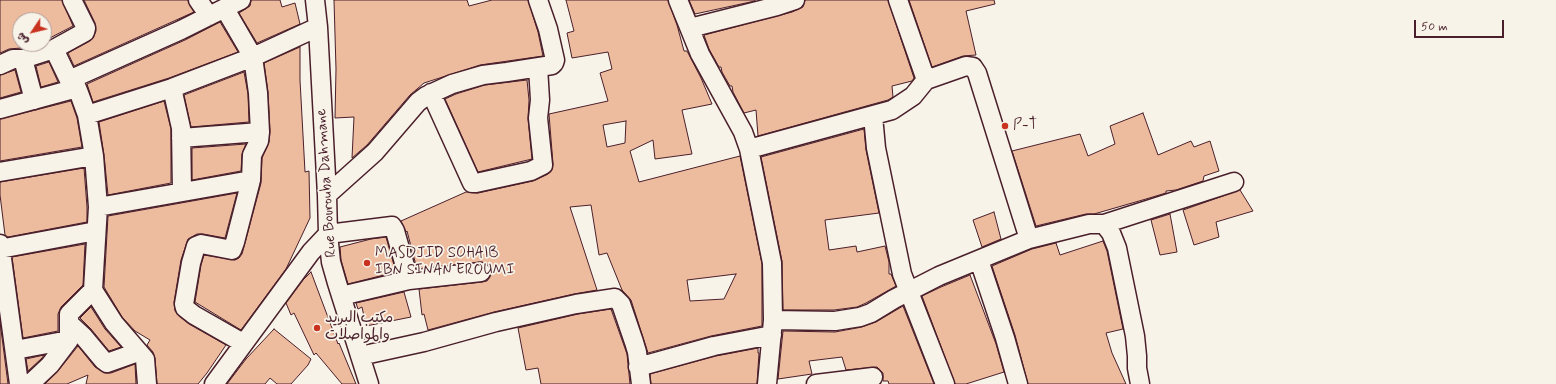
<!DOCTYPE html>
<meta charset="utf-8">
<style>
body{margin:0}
#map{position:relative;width:1556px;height:384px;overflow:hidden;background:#f7f3e8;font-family:Mynerve,"Playpen Sans Arabic",sans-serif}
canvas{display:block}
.north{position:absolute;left:12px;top:12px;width:40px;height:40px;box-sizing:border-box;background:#f7f3e8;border:1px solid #b29e9c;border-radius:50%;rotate:235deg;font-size:11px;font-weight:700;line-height:16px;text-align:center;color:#4a1f2b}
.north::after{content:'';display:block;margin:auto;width:14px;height:18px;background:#c8321e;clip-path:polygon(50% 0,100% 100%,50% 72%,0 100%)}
.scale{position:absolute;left:1414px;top:20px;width:90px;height:18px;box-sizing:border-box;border:2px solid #4a1f2b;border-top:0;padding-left:5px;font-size:12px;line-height:14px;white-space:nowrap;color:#4a1f2b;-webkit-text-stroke:3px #f7f3e8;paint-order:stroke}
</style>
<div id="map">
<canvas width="1556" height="384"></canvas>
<div class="north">ش</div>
<div class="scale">50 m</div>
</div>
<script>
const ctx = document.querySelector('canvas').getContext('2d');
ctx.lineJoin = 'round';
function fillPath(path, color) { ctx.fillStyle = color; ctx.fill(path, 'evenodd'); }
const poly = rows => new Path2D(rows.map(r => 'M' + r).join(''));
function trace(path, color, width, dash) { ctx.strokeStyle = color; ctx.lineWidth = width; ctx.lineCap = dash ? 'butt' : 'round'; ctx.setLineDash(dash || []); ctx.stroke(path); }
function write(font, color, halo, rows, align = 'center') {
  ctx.font = font + ' Mynerve,"Playpen Sans Arabic",sans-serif'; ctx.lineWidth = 3.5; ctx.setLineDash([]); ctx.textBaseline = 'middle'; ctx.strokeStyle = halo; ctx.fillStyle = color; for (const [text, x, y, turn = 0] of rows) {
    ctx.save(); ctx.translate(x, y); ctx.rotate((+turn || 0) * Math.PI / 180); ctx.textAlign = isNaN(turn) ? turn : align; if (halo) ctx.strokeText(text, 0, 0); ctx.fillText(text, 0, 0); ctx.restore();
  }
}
const building = poly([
 [0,0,62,0,73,26,44,41,44,20,20,20,20,44,35,44,21,48,9,49,0,53,0,0],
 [84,0,188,0,194,12,74,66,68,53,90,41,93,38,96,31,95,23,84,0],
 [251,0,280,0,282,7,295,3,300,24,257,43,239,13,250,6,251,0],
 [334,0,467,0,469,6,492,0,528,0,538,32,543,56,480,65,424,83,410,95,367,145,352,158,354,117,335,118,336,69,334,0],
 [566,0,668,0,677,25,684,51,687,51,701,78,712,104,682,110,692,154,655,159,653,140,630,151,639,182,740,156,762,264,762,326,711,336,648,353,631,300,622,290,607,253,599,255,591,205,570,207,597,290,574,294,494,312,428,330,424,314,422,315,419,289,482,282,487,281,490,277,491,270,490,266,486,263,480,262,417,269,407,231,406,232,401,221,466,192,478,193,533,181,548,174,552,170,553,164,549,114,608,101,600,73,612,69,608,52,572,58,567,33,574,31,566,0],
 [626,121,625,143,607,147,603,125,626,121],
 [736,274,724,299,690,301,687,280,736,274],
 [689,0,755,0,755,1,695,14,689,0],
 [805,0,888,0,914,78,912,81,892,86,893,97,888,100,758,136,756,110,744,113,733,92,732,86,730,86,722,72,721,67,719,67,709,49,704,35,792,12,803,7,805,0],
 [909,0,994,0,995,4,966,11,976,55,963,56,932,67,909,0],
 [220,22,238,52,169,78,93,102,87,84,185,40,220,22],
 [300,47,300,80,305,172,309,171,310,218,286,269,241,330,195,302,201,265,204,255,235,260,239,258,242,254,261,183,262,158,269,142,270,131,268,92,264,63,300,47],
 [49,62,58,82,41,87,36,66,49,62],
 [15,70,21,92,0,98,0,75,15,70],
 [244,72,248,94,249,122,191,127,184,95,244,72],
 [527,80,529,100,528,119,532,159,478,172,445,99,456,94,485,85,527,80],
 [71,101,77,118,82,147,0,161,0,119,71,101],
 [164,101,171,129,171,183,108,195,104,155,99,122,164,101],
 [1143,113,1158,155,1191,141,1194,147,1210,141,1219,171,1204,176,1203,181,1176,190,1166,191,1166,193,1146,199,1094,214,1086,214,1036,226,1012,151,1080,134,1088,156,1115,144,1110,126,1143,113],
 [864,129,866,150,879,213,825,220,829,250,856,246,857,252,885,246,889,262,889,274,891,274,896,286,866,303,857,307,834,310,783,310,782,261,761,157,864,129],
 [246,144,242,154,241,171,192,180,192,148,246,144],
 [84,168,87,207,87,222,8,237,5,235,0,195,0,182,84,168],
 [1240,190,1253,211,1216,222,1219,237,1194,245,1183,210,1240,190],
 [237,193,225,238,203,234,197,234,188,239,181,260,174,302,175,311,179,316,189,324,226,345,207,373,198,384,157,384,155,358,153,352,147,345,150,340,135,331,122,317,104,287,108,216,237,193],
 [994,212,1001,239,982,247,973,220,994,212],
 [1170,214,1177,252,1160,255,1151,220,1170,214],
 [386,237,396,272,348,284,341,260,340,247,371,239,386,237],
 [1103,241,1107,251,1123,329,1106,333,1112,353,1126,384,1028,384,1015,335,992,266,1032,249,1056,243,1060,255,1103,241],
 [85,244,83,285,61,307,58,314,58,331,23,338,12,257,85,244],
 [311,272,338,344,339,343,356,384,342,384,316,353,314,355,294,313,291,315,286,303,303,280,311,272],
 [970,275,996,344,1004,372,966,384,955,384,922,296,941,287,970,275],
 [404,292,411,317,366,326,362,307,358,309,356,303,404,292],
 [903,306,934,384,889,384,888,381,883,381,883,373,877,367,846,370,842,357,809,361,812,374,778,379,783,331,835,332,862,327,876,322,903,306],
 [91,307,105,329,121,347,109,351,91,329,80,318,91,307],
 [611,309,627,354,630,384,541,384,538,368,526,370,518,328,578,314,611,309],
 [0,322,8,384,0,384,0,322],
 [274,329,311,359,308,365,291,384,277,384,270,378,265,384,227,384,246,359,274,329],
 [78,346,95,367,105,373,111,373,135,364,136,384,86,384,88,375,67,384,45,384,58,371,78,346],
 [758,348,758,353,759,353,757,384,651,384,650,374,716,356,758,348],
 [44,355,42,358,28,371,26,359,44,355]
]);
fillPath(building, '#edbb9e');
trace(building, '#4a1f2b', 1);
const minor = poly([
 [198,0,209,16],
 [315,0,318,27,327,195,328,234,331,262,337,283,369,384],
 [678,0,700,54,743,132,749,149,772,263,773,320,767,384],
 [898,0,926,80],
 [225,9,253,57,258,93,260,132,259,141,252,155,251,180,235,242,232,250,201,244,196,246,191,263,184,304,185,308,194,315,243,343],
 [690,28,777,6,795,0],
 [23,59,34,100],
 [0,65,13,59,23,59,54,49,85,32,86,28,72,0],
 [69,80,181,30,241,0],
 [172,88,181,128,182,192],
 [431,93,472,183,476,183,531,171,543,165,538,118,540,100,538,67],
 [0,109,77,88],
 [87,115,172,88,253,57,318,27],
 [873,116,876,148,902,274,945,384],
 [181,138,260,132],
 [749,149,892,110,913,96,926,80,966,66,973,67,977,73,1029,239],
 [0,172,94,156],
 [327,195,375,152,418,102,426,96,452,84,483,75,507,72,552,65,554,63,555,60,548,29,538,0],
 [98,207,251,180],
 [1104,224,1234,182],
 [0,244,19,384],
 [0,249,96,231],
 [979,260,1005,338,1018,384],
 [93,290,114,323,145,359,147,384],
 [341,296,409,280,481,272],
 [773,320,835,321,860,317,871,313,894,299,939,276,1029,239,1089,224,1104,224,1111,233,1117,248,1135,336,1137,356,1137,368,1140,384],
 [70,324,83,336,103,360,107,363,138,352],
 [15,350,69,340],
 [360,356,424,342,496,322,576,304,615,298,621,304,634,342,637,352,641,384],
 [638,367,714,346,772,335],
 [27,384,33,381,50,365,69,340,69,314,93,290,98,207,94,156,87,115,79,93,77,88,69,80,54,49],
 [214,384,311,252,328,234,392,226,395,231,409,280],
 [816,384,873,377]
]);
trace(minor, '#4a1f2b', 21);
trace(minor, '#f7f3e8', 18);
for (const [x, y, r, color] of [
 [1005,126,4,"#c8321e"],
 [367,263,4,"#c8321e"],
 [317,328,4,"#c8321e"]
]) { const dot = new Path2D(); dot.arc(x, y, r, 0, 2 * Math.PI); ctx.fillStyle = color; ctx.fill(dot); trace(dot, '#f7f3e8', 1.5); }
write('15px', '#4a1f2b', '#f7f3e8', [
 ["P-T",1013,126],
 ["MASDJID SOHAIB",375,254],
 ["IBN SINAN EROUMI",375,271],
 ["مكتب البريد",325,319],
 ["والمواصلات",325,336]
], 'left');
write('15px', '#4a1f2b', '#f7f3e8', [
 ["Rue Bourouba Dahmane",327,183,-94]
]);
</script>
